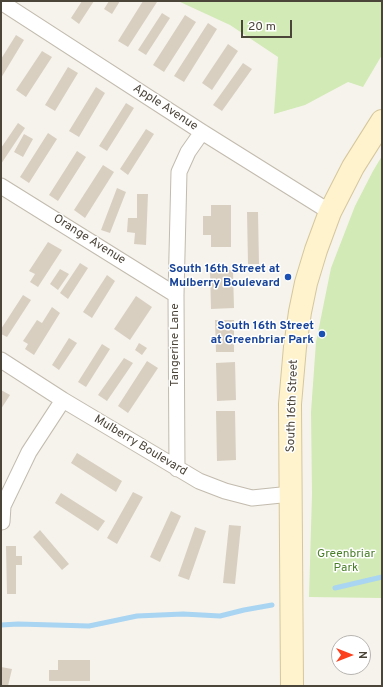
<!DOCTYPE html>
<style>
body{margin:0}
#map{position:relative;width:383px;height:687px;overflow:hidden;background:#f6f3ec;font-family:Overpass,sans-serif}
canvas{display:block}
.frame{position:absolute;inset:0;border:2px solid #4b4439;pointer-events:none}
.north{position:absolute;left:331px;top:635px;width:40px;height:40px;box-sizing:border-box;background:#fff;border:1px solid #b7b4b0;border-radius:50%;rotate:90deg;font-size:11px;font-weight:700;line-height:16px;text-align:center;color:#4b4439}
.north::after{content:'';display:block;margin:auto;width:14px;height:18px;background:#fc3f1d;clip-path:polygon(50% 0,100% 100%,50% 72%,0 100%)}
.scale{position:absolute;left:241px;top:20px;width:51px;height:18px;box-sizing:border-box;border:2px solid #4b4439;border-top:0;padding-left:5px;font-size:12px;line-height:14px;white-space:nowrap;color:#4b4439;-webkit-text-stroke:3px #fff;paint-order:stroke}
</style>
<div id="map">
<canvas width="383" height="687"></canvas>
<div class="frame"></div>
<div class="north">N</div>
<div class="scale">20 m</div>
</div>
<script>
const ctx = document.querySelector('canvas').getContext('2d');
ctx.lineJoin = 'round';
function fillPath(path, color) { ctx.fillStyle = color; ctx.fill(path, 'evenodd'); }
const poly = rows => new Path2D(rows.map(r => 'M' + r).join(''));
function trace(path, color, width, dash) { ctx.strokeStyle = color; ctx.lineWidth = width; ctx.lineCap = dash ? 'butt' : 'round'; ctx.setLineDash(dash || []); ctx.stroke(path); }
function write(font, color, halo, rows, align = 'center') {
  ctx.font = font + ' Overpass,sans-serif'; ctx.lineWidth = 3; ctx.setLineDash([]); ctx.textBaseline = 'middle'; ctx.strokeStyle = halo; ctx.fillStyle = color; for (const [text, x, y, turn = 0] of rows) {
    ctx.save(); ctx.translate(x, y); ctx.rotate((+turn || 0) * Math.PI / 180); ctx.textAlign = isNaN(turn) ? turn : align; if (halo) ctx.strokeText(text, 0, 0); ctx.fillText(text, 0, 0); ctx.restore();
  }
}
fillPath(poly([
 [178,1,382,1,382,55,363,87,348,82,305,105,274,114,278,57,230,25],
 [382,156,382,598,309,597,312,494,311,412,316,342,331,268,355,206,373,171]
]), '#d2eab5');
trace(poly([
 [335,588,382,577],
 [1,625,18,624,89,626,137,616,183,614,220,616,244,610,272,605]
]), '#a9d4f2', 5);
fillPath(poly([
 [82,1,94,1,79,24,71,18],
 [109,1,120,1,112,14,104,9],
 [143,1,157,2,128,47,118,41],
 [162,13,170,18,146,55,138,50],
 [185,15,196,22,164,72,153,65],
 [208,23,217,29,184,82,174,76],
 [16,35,24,40,1,78,1,59],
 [228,44,238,51,212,90,202,83],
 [42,51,52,57,26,97,16,90],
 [243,63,252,69,222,111,213,105],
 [68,67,78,73,55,111,45,105],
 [96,87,105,93,79,137,69,131],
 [126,103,134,108,107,151,99,146],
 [18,123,25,128,1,164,1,148],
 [146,129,154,134,128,175,120,169],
 [48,133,57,139,29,183,20,177],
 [24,134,33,139,23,157,14,152],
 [77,151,86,157,58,201,49,195],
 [103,165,114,172,85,218,74,210],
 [117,188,126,192,110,233,101,230],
 [137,194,148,194,146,245,134,244,135,233,127,232,128,218,137,218],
 [211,205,231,205,231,247,211,247,211,235,203,235,203,216,211,216],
 [247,212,258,212,259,264,248,264],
 [48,242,62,250,38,287,30,282,35,274,29,271],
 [80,263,88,268,68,299,60,293],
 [60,269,69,274,58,290,50,284],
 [233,270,234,308,211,309,210,271],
 [107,275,115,281,92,318,83,312],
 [23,295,31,300,7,337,1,334,1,329],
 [136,296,152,307,130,340,114,329],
 [52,307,60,313,34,355,25,349,28,344,23,341,37,320,42,323],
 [215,320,234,320,234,352,216,352],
 [69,338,77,343,59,370,52,365],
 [139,343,147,348,142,355,135,350],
 [102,344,110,349,86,387,78,382],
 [124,358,133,363,107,401,98,395],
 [147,361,158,368,128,413,118,406],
 [235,362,236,400,217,401,216,363],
 [1,390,10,395,1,409],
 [216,411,235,411,236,460,217,461],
 [77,453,122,481,116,492,71,463],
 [133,492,143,497,117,544,107,538],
 [61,493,105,521,98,531,55,503],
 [171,511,181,516,160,562,150,557],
 [229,525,241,526,235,584,223,583],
 [195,527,206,531,189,580,178,576],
 [40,530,69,564,62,570,33,537],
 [6,546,16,546,16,556,22,556,22,565,16,565,16,594,7,594],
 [58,660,90,660,90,681,49,681,49,670,58,670],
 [1,667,12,669,8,686,1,686]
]), '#d8cfc1');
const street = poly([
 [1,2,202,132,330,212],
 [1,186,176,295],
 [1,360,63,400,199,481,225,491,252,498,291,494],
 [177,469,176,295,179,172,188,152,202,132],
 [2,522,3,506,29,452,63,400]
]);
const secondary = poly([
 [292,686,290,404,295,347,300,312,306,283,316,250,330,212,353,167,382,121]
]);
trace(street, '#c2bbae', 17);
trace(secondary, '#d6c79b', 24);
trace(street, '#fff', 15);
trace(secondary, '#fff3cd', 22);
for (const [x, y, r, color] of [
 [288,277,4,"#1a4fb4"],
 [322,334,4,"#1a4fb4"]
]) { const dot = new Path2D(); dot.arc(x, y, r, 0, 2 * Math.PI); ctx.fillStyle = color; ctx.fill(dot); trace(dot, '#fff', 1.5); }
write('12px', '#4b4439', '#fff', [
 ["Apple Avenue",165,108,33],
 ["Orange Avenue",89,240,32],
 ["Tangerine Lane",176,345,-90],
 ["South 16th Street",293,406,-88],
 ["Mulberry Boulevard",140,446,31]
]);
write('bold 12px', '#164399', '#fff', [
 ["South 16th Street at",280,270],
 ["Mulberry Boulevard",280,284],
 ["South 16th Street",314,327],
 ["at Greenbriar Park",314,341]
], 'right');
write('12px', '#4a7f2a', '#fff', [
 ["Greenbriar",346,555],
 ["Park",346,569]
]);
</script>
